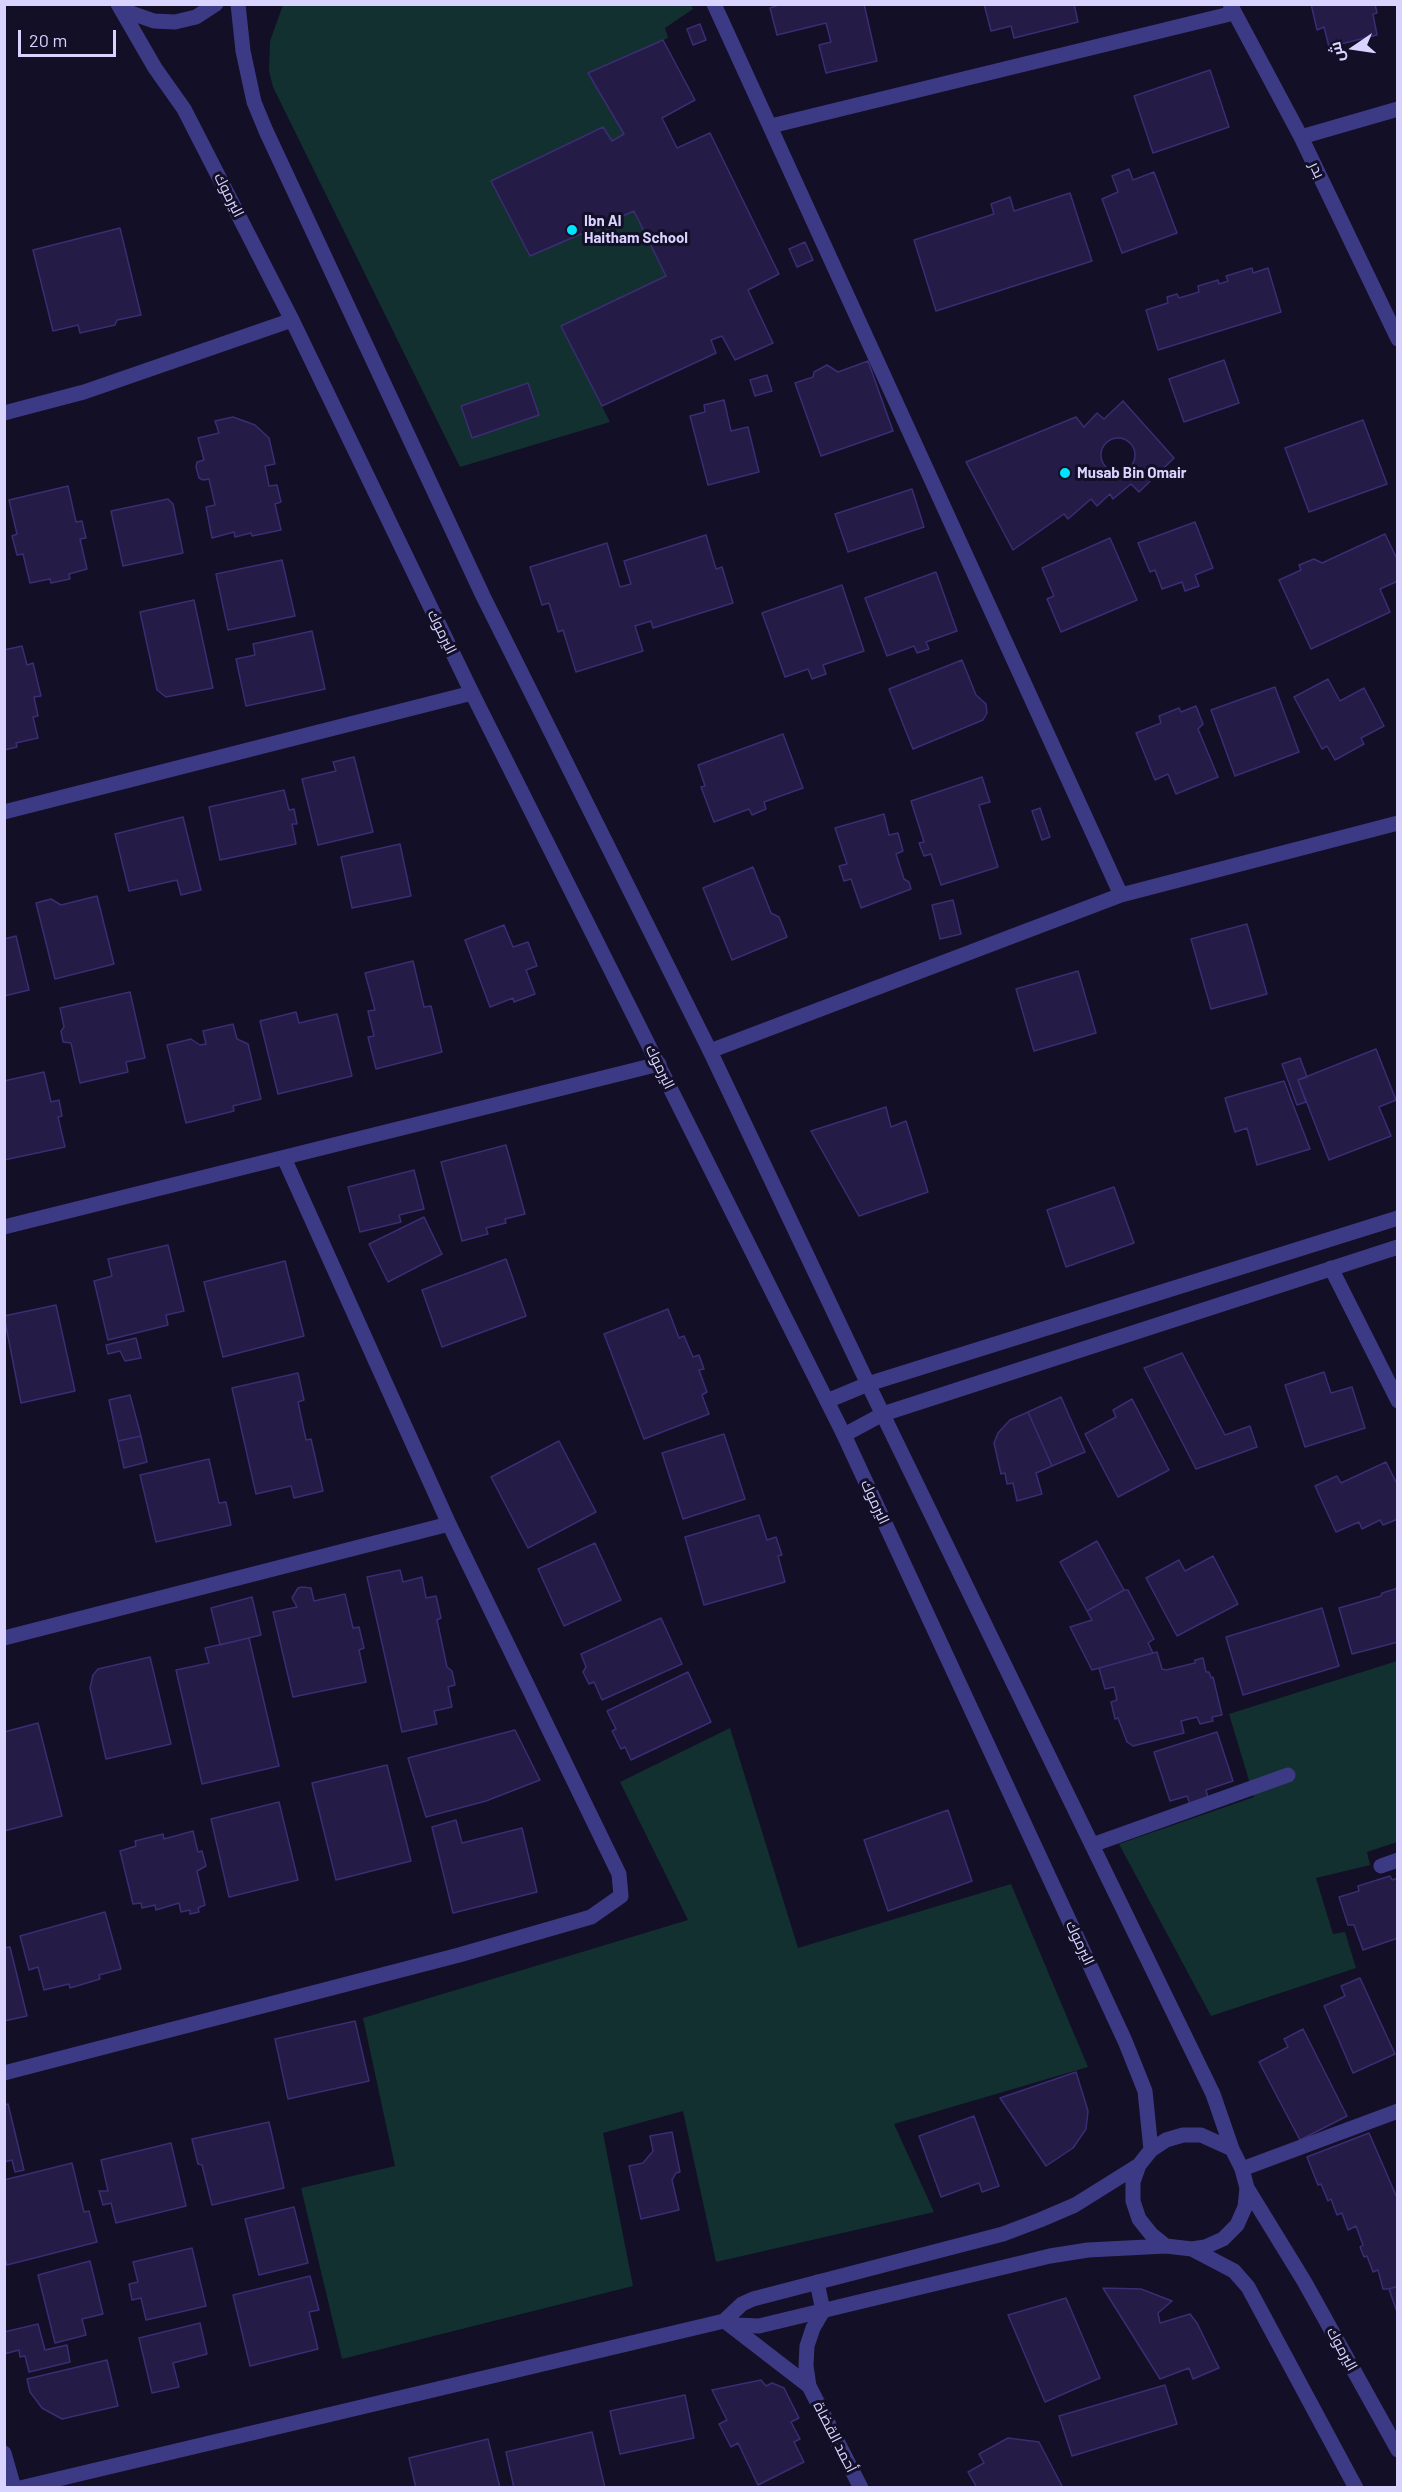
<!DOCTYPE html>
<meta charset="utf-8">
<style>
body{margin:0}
#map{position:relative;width:1402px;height:2492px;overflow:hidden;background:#130f26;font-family:Barlow,Cairo,sans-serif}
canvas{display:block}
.frame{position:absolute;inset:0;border:6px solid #d9d4ff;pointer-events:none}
.north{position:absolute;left:1324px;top:18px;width:60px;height:60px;-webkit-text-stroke:4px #130f26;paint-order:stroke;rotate:257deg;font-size:16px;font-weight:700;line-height:24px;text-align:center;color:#d9d4ff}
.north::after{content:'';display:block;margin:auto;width:21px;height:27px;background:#d9d4ff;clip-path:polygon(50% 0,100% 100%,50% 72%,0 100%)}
.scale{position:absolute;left:18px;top:30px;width:98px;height:27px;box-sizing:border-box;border:3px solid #d9d4ff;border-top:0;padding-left:8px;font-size:18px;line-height:21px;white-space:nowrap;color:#d9d4ff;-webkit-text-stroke:4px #130f26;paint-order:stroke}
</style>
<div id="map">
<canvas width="1402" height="2492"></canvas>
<div class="frame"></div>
<div class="north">ش</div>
<div class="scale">20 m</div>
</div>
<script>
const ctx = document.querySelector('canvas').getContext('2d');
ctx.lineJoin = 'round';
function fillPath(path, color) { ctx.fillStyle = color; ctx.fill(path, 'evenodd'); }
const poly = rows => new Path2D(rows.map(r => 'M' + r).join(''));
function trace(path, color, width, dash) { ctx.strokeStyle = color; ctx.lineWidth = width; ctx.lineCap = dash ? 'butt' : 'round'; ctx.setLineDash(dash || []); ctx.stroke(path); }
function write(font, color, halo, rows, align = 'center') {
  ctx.font = font + ' Barlow,Cairo,sans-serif'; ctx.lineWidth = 6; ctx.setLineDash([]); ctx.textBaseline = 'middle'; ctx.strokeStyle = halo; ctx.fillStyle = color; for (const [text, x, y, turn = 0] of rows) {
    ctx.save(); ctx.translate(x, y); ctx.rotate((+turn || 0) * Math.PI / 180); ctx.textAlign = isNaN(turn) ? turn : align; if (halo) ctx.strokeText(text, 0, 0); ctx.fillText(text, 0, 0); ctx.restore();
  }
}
fillPath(poly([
 [283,5,691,5,693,9,665,28,668,38,588,73,624,134,612,141,602,127,491,181,530,256,634,211,666,276,561,326,610,422,460,467,273,87,269,71,270,41],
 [1397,1661,1397,1842,1367,1852,1370,1865,1316,1878,1333,1934,1345,1932,1356,1968,1211,2016,1119,1844,1254,1797,1229,1714],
 [730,1728,798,1948,1011,1884,1088,2067,894,2124,934,2212,716,2262,683,2111,603,2133,633,2286,342,2359,301,2188,395,2166,363,2018,688,1920,620,1782]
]), '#12302f');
const building = poly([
 [864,4,877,61,826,73,819,45,831,42,826,23,777,35,770,8,782,4,864,4],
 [984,4,1074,4,1078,22,1014,38,1011,26,991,31,984,4],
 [1311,4,1375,4,1377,13,1373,14,1377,35,1329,47,1324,27,1317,30,1311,4],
 [700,24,706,40,693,45,687,29,700,24],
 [663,40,695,100,662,118,677,148,710,133,779,274,748,290,773,343,735,360,722,336,711,340,716,353,602,406,561,326,666,276,634,211,530,256,491,181,603,127,612,141,624,134,588,73,663,40],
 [1210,70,1229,127,1153,153,1134,96,1210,70],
 [1129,169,1133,180,1154,172,1177,233,1122,253,1102,199,1118,192,1112,176,1129,169],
 [1070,193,1092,261,936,311,914,240,994,214,991,204,1010,197,1014,211,1070,193],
 [120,228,141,315,117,320,115,325,80,333,78,325,53,331,33,250,120,228],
 [805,242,813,260,797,267,789,249,805,242],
 [1252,268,1253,273,1268,268,1281,312,1158,350,1146,310,1168,303,1167,297,1177,294,1179,298,1199,292,1198,286,1218,280,1219,284,1228,281,1226,276,1252,268],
 [1224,360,1239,403,1184,422,1169,379,1224,360],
 [868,361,893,431,821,456,795,383,813,377,814,372,827,365,838,372,868,361],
 [767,375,772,391,755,396,750,380,767,375],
 [528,383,539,415,472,438,461,406,528,383],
 [724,400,731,431,748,427,759,472,708,485,690,416,705,412,704,405,724,400],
 [1123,401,1174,458,1139,492,1131,484,1113,499,1110,494,1097,506,1091,499,1068,519,1064,514,1013,550,966,462,1076,417,1084,427,1097,413,1104,419,1123,401],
 [233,417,255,425,269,438,275,464,265,466,269,486,277,485,281,502,275,504,281,530,252,536,251,533,235,537,234,532,212,538,206,507,215,505,209,479,203,480,199,478,196,467,197,462,204,460,198,438,219,433,215,421,233,417],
 [1363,420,1387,484,1309,512,1285,448,1363,420],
 '1101 455a17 17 0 1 1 34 0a17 17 0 1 1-34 0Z',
 [68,486,76,522,82,521,86,538,80,539,87,569,69,574,70,579,51,583,50,579,30,583,23,554,17,555,12,536,17,534,9,500,68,486],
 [912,489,924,527,848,552,835,514,912,489],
 [168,499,173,504,183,553,123,566,111,511,168,499],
 [1195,522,1213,568,1195,575,1199,586,1185,591,1182,582,1162,589,1155,570,1150,572,1138,543,1195,522],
 [1385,534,1398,561,1398,581,1380,589,1390,612,1311,649,1279,580,1301,570,1299,565,1314,559,1322,563,1385,534],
 [706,535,716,569,722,567,733,603,653,628,651,621,635,626,643,651,576,672,563,630,558,632,549,603,542,605,530,567,607,543,620,587,631,584,624,561,706,535],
 [1110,538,1137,600,1061,632,1047,599,1054,596,1042,568,1110,538],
 [282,560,295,616,228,630,216,574,282,560],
 [936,572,957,631,926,642,929,649,917,653,914,646,887,656,865,598,936,572],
 [842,585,864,651,823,665,826,674,812,679,808,669,785,677,762,613,842,585],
 [194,600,213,688,166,697,157,690,140,612,194,600],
 [312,631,325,689,246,706,236,659,255,655,253,644,312,631],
 [22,646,27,665,33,663,41,696,34,697,38,716,33,717,38,738,16,743,17,747,4,750,4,650,22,646],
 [962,660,976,695,986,704,987,713,983,720,913,749,889,689,962,660],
 [1328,679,1340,701,1364,688,1384,726,1361,738,1364,744,1335,760,1327,746,1322,749,1294,697,1328,679],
 [1275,687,1299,752,1235,776,1211,710,1275,687],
 [1196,706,1203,724,1198,729,1218,777,1176,794,1168,774,1155,780,1136,733,1161,723,1159,716,1179,708,1181,712,1196,706],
 [783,734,803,788,764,802,766,809,752,815,749,809,714,822,701,787,705,786,698,765,783,734],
 [354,757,373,832,318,845,302,779,336,771,333,762,354,757],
 [982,777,990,802,979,805,998,867,941,885,931,854,924,856,919,843,924,842,911,801,982,777],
 [284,790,289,810,294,809,297,824,292,824,296,844,220,860,209,807,284,790],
 [1040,808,1050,837,1042,840,1032,811,1040,808],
 [884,814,889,835,898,833,903,851,896,854,904,879,909,882,911,889,861,908,851,879,844,881,839,866,847,864,835,828,884,814],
 [183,817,201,890,181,895,177,880,129,891,115,834,183,817],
 [400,844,411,896,352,908,341,857,400,844],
 [753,867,771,913,779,917,787,937,732,960,703,888,753,867],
 [97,896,114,964,55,979,36,903,51,899,61,905,97,896],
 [953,900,961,934,940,939,932,905,953,900],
 [1247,924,1267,994,1211,1009,1191,939,1247,924],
 [504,925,513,947,528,942,537,966,526,970,535,994,514,1002,513,998,490,1007,465,940,504,925],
 [16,936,29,990,4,996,4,939,16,936],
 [413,961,424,1007,431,1006,442,1052,376,1069,368,1037,374,1036,368,1011,375,1010,365,973,413,961],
 [1078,971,1096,1033,1034,1051,1016,989,1078,971],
 [130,992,145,1058,126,1062,128,1072,80,1083,71,1043,63,1042,61,1031,64,1027,60,1008,130,992],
 [296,1012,299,1023,337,1014,352,1076,278,1094,260,1021,296,1012],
 [233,1024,237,1039,248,1044,261,1099,233,1106,234,1111,186,1123,167,1045,191,1039,200,1045,206,1044,203,1031,233,1024],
 [1376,1049,1396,1100,1379,1107,1391,1136,1329,1160,1298,1080,1376,1049],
 [1300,1058,1307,1077,1298,1080,1306,1102,1297,1105,1282,1064,1300,1058],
 [44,1072,51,1102,59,1100,62,1116,58,1117,65,1147,4,1160,4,1081,44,1072],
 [1284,1081,1310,1149,1257,1165,1247,1128,1235,1132,1225,1098,1284,1081],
 [886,1107,891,1127,906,1121,928,1192,859,1216,811,1131,886,1107],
 [506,1145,525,1214,505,1219,506,1223,486,1228,488,1234,462,1241,441,1162,506,1145],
 [414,1170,424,1209,399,1215,401,1222,360,1232,348,1187,414,1170],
 [1114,1187,1134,1243,1066,1267,1047,1210,1114,1187],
 [424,1217,442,1254,388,1282,369,1244,424,1217],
 [168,1245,184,1311,166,1315,168,1325,108,1340,94,1281,112,1276,108,1259,168,1245],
 [506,1259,526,1316,442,1347,422,1290,506,1259],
 [285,1261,304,1336,223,1357,204,1282,285,1261],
 [56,1305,75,1391,21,1403,4,1316,56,1305],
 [668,1309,679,1338,684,1336,693,1357,699,1355,704,1369,699,1370,707,1392,702,1395,709,1414,644,1439,604,1334,668,1309],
 [136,1338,141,1358,125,1361,120,1351,108,1354,106,1345,136,1338],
 [1182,1353,1225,1435,1250,1426,1257,1447,1196,1469,1144,1368,1182,1353],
 [1324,1372,1331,1393,1352,1387,1365,1428,1305,1447,1285,1385,1324,1372],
 [298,1373,304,1400,298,1402,306,1440,311,1439,323,1491,294,1498,291,1486,256,1494,232,1388,298,1373],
 [130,1395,141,1436,118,1441,109,1400,130,1395],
 [1061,1397,1085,1452,1052,1466,1028,1412,1061,1397],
 [1132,1399,1169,1470,1118,1497,1085,1434,1116,1417,1113,1410,1132,1399],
 [1028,1412,1052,1466,1036,1473,1042,1494,1017,1501,1013,1483,1007,1484,1005,1473,1001,1474,994,1443,998,1433,1010,1420,1028,1412],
 [724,1434,745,1499,683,1519,662,1453,724,1434],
 [141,1436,147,1462,124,1468,118,1441,141,1436],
 [559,1441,596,1512,528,1548,491,1477,559,1441],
 [209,1459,219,1503,226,1502,231,1525,156,1542,140,1475,209,1459],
 [1386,1462,1396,1482,1398,1482,1398,1519,1383,1525,1380,1520,1362,1529,1359,1522,1336,1532,1315,1486,1337,1476,1341,1483,1386,1462],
 [759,1515,767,1540,776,1537,782,1555,778,1556,785,1582,704,1605,685,1537,759,1515],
 [1097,1541,1124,1590,1087,1611,1060,1562,1097,1541],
 [595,1543,621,1600,564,1626,538,1569,595,1543],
 [1213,1556,1238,1604,1177,1636,1146,1578,1179,1560,1185,1571,1213,1556],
 [400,1570,403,1582,422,1577,426,1598,436,1596,441,1618,437,1620,447,1667,452,1671,455,1685,448,1687,452,1707,434,1711,437,1724,402,1732,367,1577,400,1570],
 [302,1587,311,1588,314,1601,345,1594,353,1628,359,1627,364,1648,359,1650,366,1682,293,1697,273,1612,297,1607,292,1598,298,1588,302,1587],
 [1398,1588,1398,1642,1352,1654,1339,1608,1381,1596,1382,1593,1398,1588],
 [1124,1590,1128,1590,1154,1639,1148,1643,1153,1653,1092,1670,1070,1627,1092,1620,1087,1611,1124,1590],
 [252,1597,261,1635,220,1645,211,1608,252,1597],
 [1322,1608,1339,1666,1243,1695,1226,1637,1322,1608],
 [661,1618,682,1664,602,1700,594,1682,589,1684,583,1672,586,1667,581,1654,661,1618],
 [249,1638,279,1766,202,1784,176,1670,209,1663,205,1648,249,1638],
 [1157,1652,1162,1669,1166,1670,1195,1663,1195,1660,1203,1658,1206,1672,1209,1672,1211,1678,1213,1677,1222,1715,1212,1717,1213,1721,1200,1724,1197,1717,1181,1721,1184,1733,1133,1746,1127,1742,1118,1718,1115,1719,1111,1702,1117,1700,1114,1687,1105,1689,1099,1668,1157,1652],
 [150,1657,171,1744,106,1759,90,1688,93,1675,98,1669,150,1657],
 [688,1672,711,1722,631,1760,625,1747,621,1749,612,1731,616,1729,607,1711,688,1672],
 [38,1723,62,1816,4,1831,4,1732,38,1723],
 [515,1730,540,1780,486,1801,426,1817,408,1758,515,1730],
 [1217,1732,1233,1781,1206,1790,1208,1798,1190,1804,1187,1796,1170,1801,1154,1752,1217,1732],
 [387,1765,411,1861,336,1880,312,1783,387,1765],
 [279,1802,298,1880,229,1897,211,1819,279,1802],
 [948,1810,972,1881,888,1911,864,1840,948,1810],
 [456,1820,462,1843,522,1828,537,1892,453,1913,432,1827,456,1820],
 [193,1831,198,1852,202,1851,206,1866,197,1871,205,1905,198,1908,199,1912,190,1914,190,1910,181,1912,179,1903,156,1910,155,1905,142,1908,141,1903,133,1904,120,1851,136,1846,135,1841,163,1834,164,1839,193,1831],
 [1390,1876,1392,1880,1398,1878,1398,1938,1363,1950,1354,1925,1348,1925,1339,1897,1359,1891,1358,1886,1390,1876],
 [105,1912,121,1969,99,1975,100,1979,70,1988,69,1984,44,1990,38,1967,29,1970,20,1936,105,1912],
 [10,1947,27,2016,4,2021,4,1948,10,1947],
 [1360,1978,1395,2054,1353,2073,1324,2006,1345,1996,1341,1986,1360,1978],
 [355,2021,369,2081,288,2099,275,2039,355,2021],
 [1303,2029,1347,2116,1300,2140,1259,2062,1288,2047,1284,2039,1303,2029],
 [1076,2072,1088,2111,1086,2129,1073,2148,1046,2166,1000,2098,1076,2072],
 [8,2104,24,2170,15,2172,12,2160,4,2162,4,2105,8,2104],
 [974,2116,999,2186,982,2192,979,2183,941,2197,919,2136,974,2116],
 [269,2122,284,2188,212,2205,202,2165,198,2164,192,2139,269,2122],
 [672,2132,680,2172,676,2173,672,2180,679,2210,641,2219,629,2166,643,2163,653,2151,650,2136,672,2132],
 [1369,2133,1398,2200,1398,2286,1389,2289,1383,2289,1378,2270,1373,2272,1367,2256,1364,2257,1360,2247,1363,2245,1356,2226,1348,2230,1342,2213,1337,2215,1331,2199,1328,2201,1321,2184,1318,2185,1307,2157,1369,2133],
 [171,2143,186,2206,116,2223,111,2203,103,2205,99,2191,108,2191,101,2160,171,2143],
 [72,2163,84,2212,89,2211,97,2242,7,2265,4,2256,4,2180,72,2163],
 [294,2207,308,2263,259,2275,245,2219,294,2207],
 [192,2248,206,2306,146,2320,141,2298,132,2300,129,2284,138,2282,133,2262,192,2248],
 [90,2261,103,2314,82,2319,86,2335,55,2343,38,2275,90,2261],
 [310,2276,319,2310,309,2312,318,2349,250,2366,233,2295,310,2276],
 [1398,2286,1398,2315,1389,2289,1398,2286],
 [1103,2288,1141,2289,1172,2301,1158,2313,1160,2323,1190,2314,1197,2323,1219,2368,1193,2379,1189,2368,1160,2379,1103,2288],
 [1066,2298,1100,2378,1045,2402,1008,2315,1066,2298],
 [200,2323,207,2354,173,2363,179,2387,152,2393,139,2338,200,2323],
 [38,2324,45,2350,67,2345,70,2362,29,2372,25,2356,20,2357,19,2350,4,2354,4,2332,38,2324],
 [107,2360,118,2406,62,2419,42,2408,30,2392,27,2379,107,2360],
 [761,2380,766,2386,772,2383,784,2388,799,2418,791,2422,800,2439,794,2442,804,2462,758,2485,738,2443,731,2447,719,2424,727,2420,712,2390,761,2380],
 [1165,2385,1177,2424,1072,2456,1059,2416,1165,2385],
 [685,2395,694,2438,620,2454,610,2411,685,2395],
 [592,2432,605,2488,514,2488,506,2452,592,2432],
 [1008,2438,1039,2442,1063,2488,977,2488,968,2472,984,2463,979,2454,1008,2438],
 [488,2439,500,2488,416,2488,409,2458,488,2439]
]);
fillPath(building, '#241b47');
trace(building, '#3b2d73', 1.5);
trace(poly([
 [1092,1845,1288,1775],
 [1381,1866,1398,1860]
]), '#3d3a85', 15);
trace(poly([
 [714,4,1121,895],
 [1230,4,1301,137,1398,339],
 [771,126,1234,13],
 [1301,137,1398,109],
 [4,413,84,392,292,320],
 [4,812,472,693],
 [710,1051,1121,895,1398,823],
 [4,1227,659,1064],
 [1331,1268,1398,1401],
 [827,1401,868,1384,1398,1218],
 [844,1435,883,1414,1398,1247],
 [4,1638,449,1524],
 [4,2073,459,1955,591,1917,621,1896,619,1874,449,1524,284,1158],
 [1242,2169,1398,2111],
 [823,2311,813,2328,807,2346,806,2366,809,2386,861,2488],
 [726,2322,809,2386],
 [4,2453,14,2488]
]), '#3d3a85', 15);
trace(poly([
 [118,4,155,68,184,109,292,320,472,693,844,1435,1125,2041,1145,2091,1151,2150],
 [121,4,131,13,154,21,175,22,196,17,216,4],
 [238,4,243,51,254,102,266,131,483,596,710,1051,868,1384,1213,2094,1232,2149],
 [1183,2135,1201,2135,1232,2149,1242,2169,1247,2188,1245,2207,1237,2225,1223,2239,1205,2247,1192,2249,1166,2246,1151,2234,1139,2219,1133,2201,1133,2182,1139,2165,1151,2150,1166,2140,1183,2135],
 [1247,2188,1304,2281,1398,2450],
 [1192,2249,1234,2271,1248,2287,1356,2488],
 [817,2282,823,2311],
 [724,2321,742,2304,753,2299,1003,2234,1040,2220,1075,2205,1139,2165],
 [20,2488,724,2321,736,2325,759,2326,1050,2256,1088,2250,1166,2246]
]), '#3d3a85', 15);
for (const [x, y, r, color] of [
 [572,230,6,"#00e5ff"],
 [1065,473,6,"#00e5ff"]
]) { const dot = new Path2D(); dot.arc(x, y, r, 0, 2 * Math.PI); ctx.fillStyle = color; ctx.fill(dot); trace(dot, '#130f26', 2); }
write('15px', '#d9d4ff', '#130f26', [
 ["بدر",1317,170,65],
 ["اليرموك",229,195,63],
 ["اليرموك",442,632,64],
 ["اليرموك",660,1067,64],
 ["اليرموك",875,1502,65],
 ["اليرموك",1080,1943,65],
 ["اليرموك",1342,2349,61],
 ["أحمد القضاة",835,2437,63]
]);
write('bold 15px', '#d9d4ff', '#130f26', [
 ["Ibn Al",584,221],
 ["Haitham School",584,238],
 ["Musab Bin Omair",1077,473]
], 'left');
</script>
